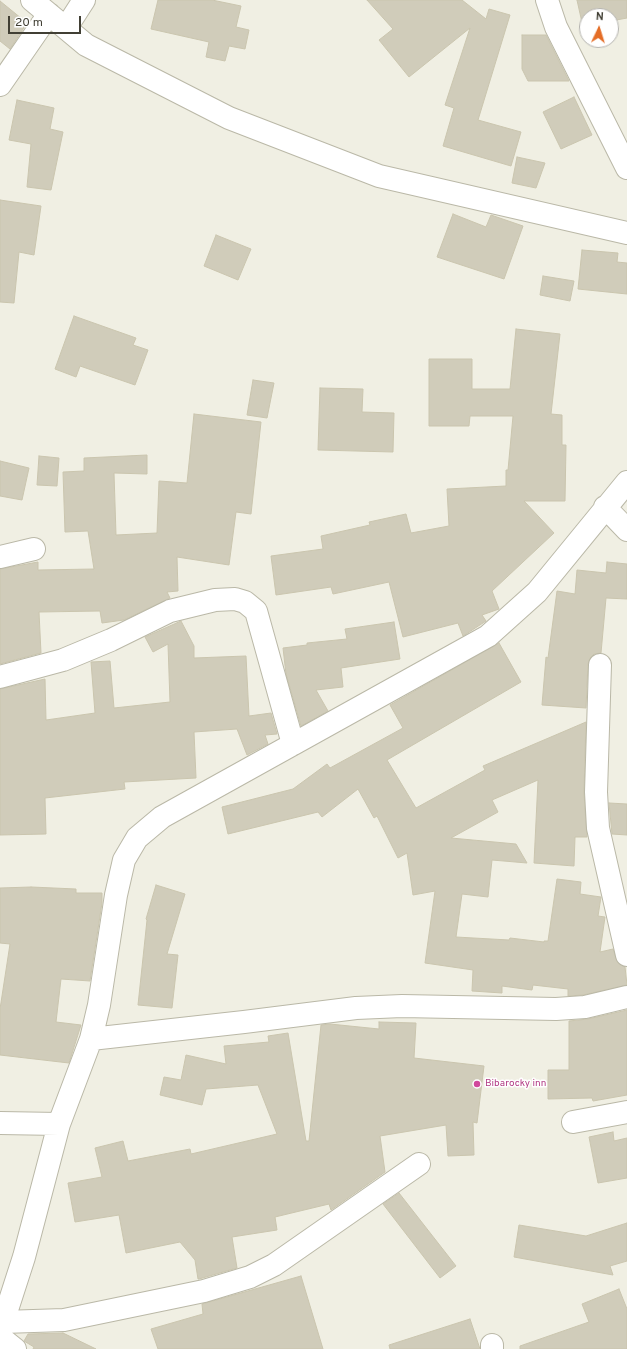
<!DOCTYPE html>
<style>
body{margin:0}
#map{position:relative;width:627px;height:1349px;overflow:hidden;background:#f0efe3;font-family:Overpass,sans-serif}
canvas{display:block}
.north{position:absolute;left:579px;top:8px;width:40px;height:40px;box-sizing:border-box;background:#fff;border:1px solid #b3b2ae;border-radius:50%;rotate:4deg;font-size:11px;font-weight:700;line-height:16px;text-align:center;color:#413f34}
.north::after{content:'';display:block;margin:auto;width:14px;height:18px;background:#e46d26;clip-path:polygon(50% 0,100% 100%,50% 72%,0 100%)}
.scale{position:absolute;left:8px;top:16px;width:73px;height:18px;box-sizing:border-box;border:2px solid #413f34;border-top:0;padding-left:5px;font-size:12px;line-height:14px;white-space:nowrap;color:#413f34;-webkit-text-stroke:3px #fff;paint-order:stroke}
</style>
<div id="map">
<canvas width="627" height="1349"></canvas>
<div class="north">N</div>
<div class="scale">20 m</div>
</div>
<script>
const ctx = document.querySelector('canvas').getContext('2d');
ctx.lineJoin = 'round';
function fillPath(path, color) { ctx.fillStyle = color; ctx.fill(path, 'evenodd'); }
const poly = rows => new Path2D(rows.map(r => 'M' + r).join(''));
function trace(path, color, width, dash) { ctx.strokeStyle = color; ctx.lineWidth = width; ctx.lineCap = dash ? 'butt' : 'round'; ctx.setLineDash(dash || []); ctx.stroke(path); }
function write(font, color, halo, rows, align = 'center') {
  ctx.font = font + ' Overpass,sans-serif'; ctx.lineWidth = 3; ctx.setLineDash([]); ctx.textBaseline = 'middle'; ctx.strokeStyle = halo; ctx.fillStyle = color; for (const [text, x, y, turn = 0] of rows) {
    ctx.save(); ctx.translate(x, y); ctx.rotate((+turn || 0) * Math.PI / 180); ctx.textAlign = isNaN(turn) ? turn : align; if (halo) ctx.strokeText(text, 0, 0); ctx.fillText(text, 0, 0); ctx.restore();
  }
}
const building = poly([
 [158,0,212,0,241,6,236,27,249,30,245,49,229,46,225,61,206,57,209,42,151,29,158,0],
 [367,0,462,0,486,19,489,9,510,15,478,120,521,132,511,166,443,146,454,108,445,105,470,28,409,77,379,40,393,29,367,0],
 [577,0,627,0,627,18,611,21,611,16,587,16,587,26,583,27,577,0],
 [0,1,27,23,10,49,0,41,0,1],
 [522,35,546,35,569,81,528,81,522,69,522,35],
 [574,97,592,135,561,149,543,112,574,97],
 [17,100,54,108,50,129,63,132,51,190,27,187,31,144,9,140,17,100],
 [517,157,545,163,536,188,512,183,517,157],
 [0,200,41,206,34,255,19,252,14,303,0,302,0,200],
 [453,214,486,227,491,215,523,226,504,279,437,257,453,214],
 [216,235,251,249,238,280,204,266,216,235],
 [582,250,618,253,617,262,627,263,627,294,578,289,582,250],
 [543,276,574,281,570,301,540,295,543,276],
 [74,316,136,338,133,345,148,350,135,385,80,366,76,377,55,369,74,316],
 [516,329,560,334,551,414,562,415,562,445,566,445,565,501,524,501,554,533,492,591,499,609,482,615,486,621,463,636,458,623,403,637,389,582,333,594,331,587,276,595,271,556,323,549,321,536,370,525,369,522,406,514,411,533,449,526,447,489,506,486,506,470,508,470,513,416,470,416,469,426,429,426,429,359,472,359,472,389,510,389,516,329],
 [253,380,274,383,267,418,247,415,253,380],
 [320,388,363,389,362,412,394,413,393,452,318,450,320,388],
 [194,414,261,422,251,514,236,512,229,565,177,557,178,591,167,592,170,598,124,620,102,623,100,611,39,612,41,653,0,664,0,569,38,562,38,570,94,569,88,531,65,532,63,472,84,471,84,458,147,455,147,474,114,473,116,535,157,533,159,481,187,483,194,414],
 [39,456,59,458,57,486,37,485,39,456],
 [0,461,29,468,22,500,0,496,0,461],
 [607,562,627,564,627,599,606,598,601,653,594,654,590,658,588,664,586,708,542,705,546,657,548,658,557,591,575,594,577,570,606,573,607,562],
 [181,621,194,646,194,658,246,656,249,716,271,713,277,734,265,735,268,744,247,755,237,729,194,732,196,778,124,782,125,789,45,798,46,834,0,835,0,689,45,679,46,720,95,713,91,662,110,661,114,708,170,702,168,644,153,652,145,637,181,621],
 [394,622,400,659,341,668,343,687,316,690,328,711,301,726,286,674,283,648,307,645,307,643,347,639,345,629,394,622],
 [499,643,521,682,387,760,416,808,485,770,483,766,586,722,584,793,587,837,575,837,574,866,534,863,538,780,492,800,498,812,451,838,516,844,527,863,492,860,488,897,462,894,456,937,509,940,510,938,544,942,544,941,548,941,557,879,581,882,580,894,601,897,598,916,605,917,600,952,613,949,618,963,625,967,627,985,583,995,568,996,568,989,533,985,532,990,502,986,502,993,472,991,473,970,425,963,435,891,413,895,407,853,398,858,377,816,374,818,358,789,322,817,318,812,228,834,222,807,293,789,327,764,330,768,403,728,390,705,499,643],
 [609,803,627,804,627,835,612,834,609,803],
 [156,885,185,894,167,954,178,955,172,1008,138,1005,147,920,146,919,156,885],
 [31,887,76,889,76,893,102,893,102,903,90,981,61,979,56,1022,81,1025,69,1063,0,1055,0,1009,10,944,0,943,0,888,31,887],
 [627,1010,627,1095,593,1101,592,1098,548,1099,548,1070,569,1070,569,1021,588,1019,627,1010],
 [379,1022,416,1023,414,1058,484,1066,477,1123,473,1122,474,1155,448,1156,446,1125,380,1136,385,1172,331,1210,329,1204,275,1217,277,1230,232,1237,237,1268,199,1279,198,1279,195,1260,180,1242,126,1253,119,1215,75,1222,68,1183,102,1177,95,1148,123,1141,128,1161,190,1149,191,1154,277,1134,258,1085,206,1089,202,1105,160,1095,164,1077,181,1080,186,1055,226,1064,224,1046,269,1042,268,1036,288,1033,306,1141,309,1141,321,1025,330,1024,379,1029,379,1022],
 [613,1132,614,1141,627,1138,627,1178,598,1183,589,1137,613,1132],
 [399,1193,456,1266,440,1278,383,1204,399,1193],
 [627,1223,627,1261,610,1266,613,1275,514,1257,519,1225,586,1236,627,1223],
 [301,1276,323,1349,158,1349,151,1329,203,1314,202,1304,301,1276],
 [619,1289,627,1309,627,1349,520,1349,520,1346,589,1322,582,1304,619,1289],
 [470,1319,480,1349,390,1349,389,1345,470,1319],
 [63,1333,96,1349,33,1349,34,1347,24,1341,28,1334,63,1333]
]);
fillPath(building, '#d0ccba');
trace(building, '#cac5ae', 1);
const minor = poly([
 [32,0,86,45,229,118,379,176,627,233],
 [547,0,556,27,627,168],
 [66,28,84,0],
 [0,85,49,14],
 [605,507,627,530],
 [0,557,34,549],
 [600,665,596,792,598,828,627,955],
 [0,677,63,660,111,640,170,611,215,600,235,599,245,602,256,611,293,744],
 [91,1039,244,1022,356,1008,402,1006,556,1009,585,1007,627,997],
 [573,1122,627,1112],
 [0,1123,59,1124],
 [3,1322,64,1320,204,1291,250,1277,274,1265,419,1164],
 [0,1324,3,1322,24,1257,59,1124,91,1039,99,1005,116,895,124,860,137,838,162,817,488,636,537,592,627,482],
 [0,1337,15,1349],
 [492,1345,492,1349]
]);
trace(minor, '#bab8a7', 24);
trace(minor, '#fff', 22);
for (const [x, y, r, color] of [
 [477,1084,4,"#d1479c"]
]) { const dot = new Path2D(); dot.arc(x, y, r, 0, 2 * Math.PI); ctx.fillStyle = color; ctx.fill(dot); trace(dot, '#fff', 1.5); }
write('10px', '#b23c85', '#fff', [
 ["Bibarocky inn",485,1084]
], 'left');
</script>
